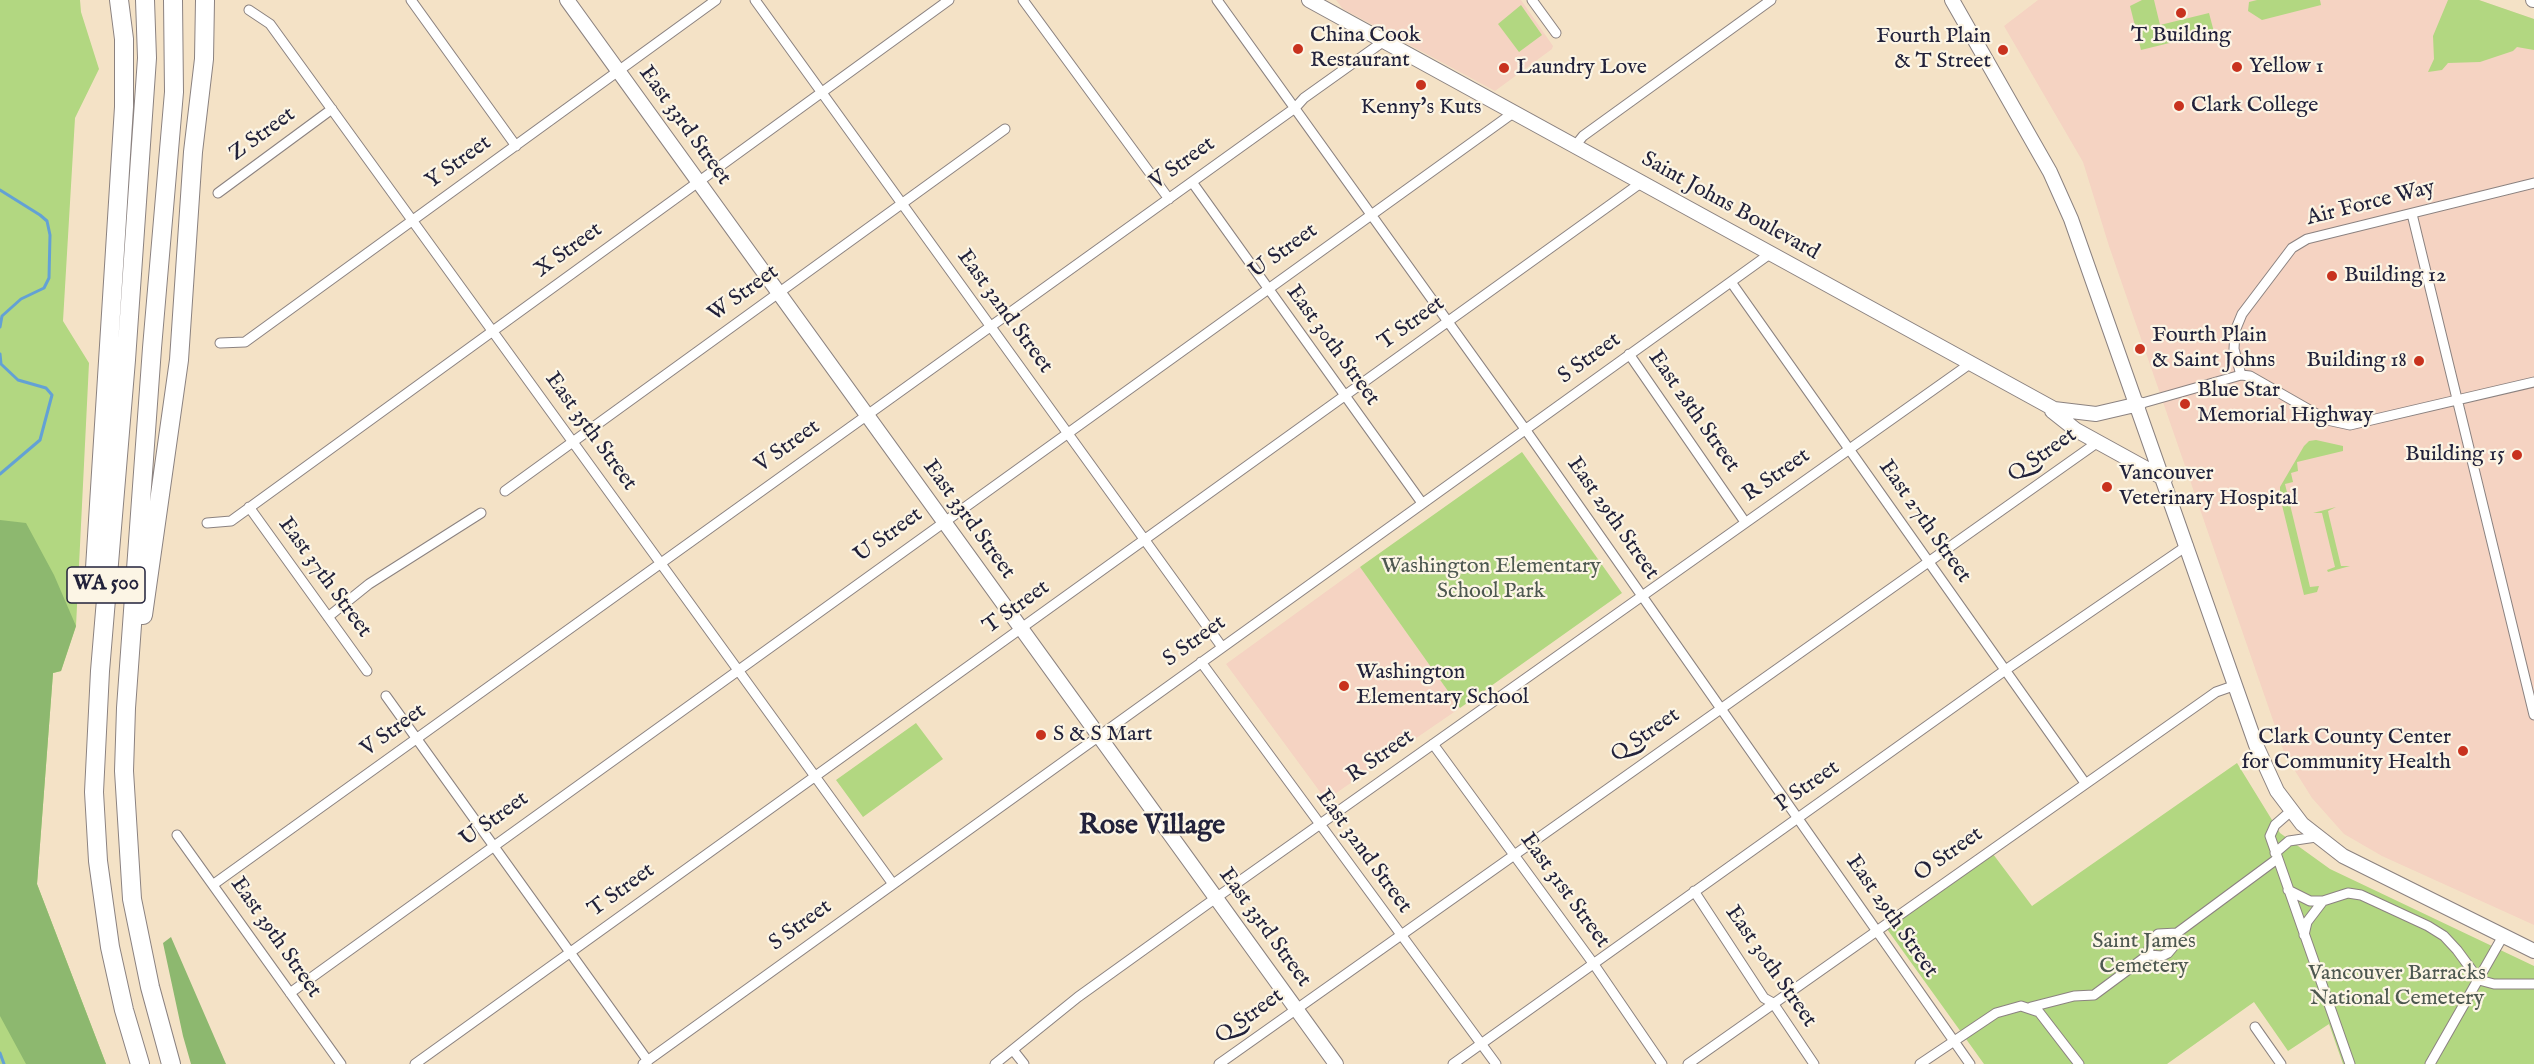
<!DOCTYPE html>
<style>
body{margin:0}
canvas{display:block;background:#f4e2c6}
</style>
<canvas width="2534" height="1064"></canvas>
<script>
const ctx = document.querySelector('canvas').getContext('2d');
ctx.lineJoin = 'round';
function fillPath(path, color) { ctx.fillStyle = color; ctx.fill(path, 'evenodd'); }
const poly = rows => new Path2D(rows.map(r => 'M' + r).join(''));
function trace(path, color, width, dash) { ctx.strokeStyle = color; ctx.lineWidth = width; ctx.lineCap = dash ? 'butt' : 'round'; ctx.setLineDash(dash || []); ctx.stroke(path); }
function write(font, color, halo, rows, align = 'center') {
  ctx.font = font + ' "IM FELL English",serif'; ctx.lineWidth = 4.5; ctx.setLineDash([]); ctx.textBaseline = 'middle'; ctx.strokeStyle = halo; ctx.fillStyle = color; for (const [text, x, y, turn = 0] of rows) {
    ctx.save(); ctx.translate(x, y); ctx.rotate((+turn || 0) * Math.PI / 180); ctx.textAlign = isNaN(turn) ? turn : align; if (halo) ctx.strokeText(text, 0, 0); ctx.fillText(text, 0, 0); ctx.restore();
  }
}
fillPath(poly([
 [1336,0,1521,0,1553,46,1552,49,1495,91,1343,9],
 [2038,0,2479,0,2534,19,2534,925,2382,856,2344,834,2312,798,2285,755,2109,246,2083,162,2004,26],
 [1360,567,1460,708,1326,800,1226,664]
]), '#f5d3c2');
fillPath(poly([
 [0,0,80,0,81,12,99,69,75,118,63,321,89,363,76,626,61,671,53,673,37,884,106,1064,0,1064],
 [2142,0,2154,0,2160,25,2209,13,2214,32,2141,50,2130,6],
 [2257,0,2320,0,2321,5,2262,20,2248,11,2249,2],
 [2448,0,2479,0,2534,19,2534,50,2517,47,2513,51,2480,62,2448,63,2442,70,2428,72,2434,59,2433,36],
 [1521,5,1542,35,1519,52,1498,24],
 [2316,440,2343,446,2343,451,2297,462,2298,471,2291,473,2293,482,2285,484,2310,587,2319,586,2317,592,2304,595,2280,497,2280,487,2304,446,2309,441],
 [1522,452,1622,593,1460,708,1360,567],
 [2336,507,2328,511,2329,516,2341,566,2350,566,2328,572,2327,570,2335,567,2322,513,2313,513],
 [916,723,943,759,863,817,836,780],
 [2237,763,2280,833,2330,869,2534,966,2534,1064,2343,1064,2329,1024,2288,1051,2254,1002,2167,1064,1984,1064,1887,929,1993,854,2032,906]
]), '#b2d781');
fillPath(poly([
 [0,520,26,523,54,575,76,626,61,671,53,673,37,884,106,1064,26,1064,0,1016],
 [171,937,226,1064,191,1064,183,1036,163,943]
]), '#8db86f');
trace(poly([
 [0,190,40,215,47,221,50,235,49,278,44,288,21,299,2,316,0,327],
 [0,354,1,364,18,380,46,388,52,395,40,440,0,474],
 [0,1053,4,1064]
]), '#63a1d5', 3);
const street = poly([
 [411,0,516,146],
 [755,0,1222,647],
 [1023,0,1169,199],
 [1217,0,1525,429,1970,1064],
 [1532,0,1556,33],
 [249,10,270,24,893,884],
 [1575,146,1583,136,1771,0],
 [1192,182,1422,503],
 [218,193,332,109],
 [2412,214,2534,715],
 [1731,282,2085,783],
 [220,343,245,342,716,0],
 [1629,354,1745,522],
 [2241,375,2234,349,2235,331,2242,314,2292,248,2307,239,2534,183],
 [2139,404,2241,375,2250,376,2327,420,2350,425,2534,382],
 [505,491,1005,129],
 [249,507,367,671],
 [207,523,231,521,949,0],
 [328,617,369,584,481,513],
 [1201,662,1496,1064],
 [386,696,648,1061],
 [1433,744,1593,963,1662,1064],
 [2291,811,2275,825,2270,836,2350,1064],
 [177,835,341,1064],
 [2275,853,2289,841,2316,837],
 [214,884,1295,108,1304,98,1384,41],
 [2288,890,2310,901,2323,901],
 [1694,891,1764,998,1773,1003,1814,1064],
 [2304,935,2307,922,2323,901,2348,893,2361,895,2428,926,2444,936,2457,950,2479,980,2494,984,2534,984],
 [2148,955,2150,943,2158,934,2177,933],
 [290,993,1513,113],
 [2031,1007,2074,996,2094,995,2148,955,2162,956,2168,953,2173,947,2177,933,2277,859],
 [2255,1027,2281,1064],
 [1013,1050,1024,1064],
 [415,1064,1642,182],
 [643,1064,1771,253],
 [995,1064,1078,997,1206,905,1971,363],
 [1219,1064,2098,442],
 [1453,1064,2004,671,2188,545],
 [1688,1064,2216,692,2236,685],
 [1920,1064,1996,1013,2021,1006,2039,1012,2079,1064],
 [2430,1064,2503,936]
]);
const secondary = poly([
 [567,0,1336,1064],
 [1309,0,2054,409,2096,414,2139,404],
 [1952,0,2050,172,2071,219,2256,745,2277,791,2302,824,2343,856,2534,951],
 [2533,0,2534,0],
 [2052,411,2076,430,2165,479]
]);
const highway = poly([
 [94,584,124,107,124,39,119,0],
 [143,615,179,360,193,152,204,59,205,0],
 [140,1064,124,1010,110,947,98,861,94,792,100,671,126,360,147,58,145,0],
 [171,1064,150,987,132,899,124,771,126,708,152,348,174,92,173,0]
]);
trace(street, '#8b8280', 11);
trace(secondary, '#8b8280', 16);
trace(highway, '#8b8280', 20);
trace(street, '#fff', 9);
trace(secondary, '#fff', 14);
trace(highway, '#fff', 18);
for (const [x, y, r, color] of [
 [2181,13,6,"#c8321e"],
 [1298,49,6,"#c8321e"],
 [2003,50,6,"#c8321e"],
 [2237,67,6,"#c8321e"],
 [1504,68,6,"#c8321e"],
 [1421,85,6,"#c8321e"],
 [2179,106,6,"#c8321e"],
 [2332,276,6,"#c8321e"],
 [2140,349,6,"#c8321e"],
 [2419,361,6,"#c8321e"],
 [2185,404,6,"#c8321e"],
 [2517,455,6,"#c8321e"],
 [2107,487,6,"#c8321e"],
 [1344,686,6,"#c8321e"],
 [1041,735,6,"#c8321e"],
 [2463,751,6,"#c8321e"]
]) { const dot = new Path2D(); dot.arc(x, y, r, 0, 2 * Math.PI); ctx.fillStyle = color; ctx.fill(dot); trace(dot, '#fcf5e5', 2); }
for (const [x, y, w] of [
 [106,585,78]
]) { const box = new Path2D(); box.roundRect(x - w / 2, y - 18, w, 36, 4.5); ctx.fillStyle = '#fcf5e5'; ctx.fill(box); trace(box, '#22223b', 1.5); }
write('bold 21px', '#22223b', null, [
 ["WA 500",106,585]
]);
write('22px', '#22223b', '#fcf5e5', [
 ["China Cook",1310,36],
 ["Restaurant",1310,61],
 ["T Building",2181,36,"center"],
 ["Fourth Plain",1991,37,"right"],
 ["& T Street",1991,62,"right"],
 ["Yellow 1",2249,67],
 ["Laundry Love",1516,68],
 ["Clark College",2191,106],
 ["Kenny's Kuts",1421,108,"center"],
 ["Building 12",2344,276],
 ["Fourth Plain",2152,336],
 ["& Saint Johns",2152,361],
 ["Building 18",2407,361,"right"],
 ["Blue Star",2197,391],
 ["Memorial Highway",2197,416],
 ["Building 15",2505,455,"right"],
 ["Vancouver",2119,474],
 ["Veterinary Hospital",2119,499],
 ["Washington",1356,673],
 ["Elementary School",1356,698],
 ["S & S Mart",1053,735],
 ["Clark County Center",2451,738,"right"],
 ["for Community Health",2451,763,"right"]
], 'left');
write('22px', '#22223b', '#fcf5e5', [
 ["East 33rd Street",684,126,54],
 ["Z Street",263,135,-36],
 ["Y Street",459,163,-36],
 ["V Street",1183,164,-36],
 ["Air Force Way",2371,204,-14],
 ["Saint Johns Boulevard",1730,207,29],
 ["X Street",569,251,-36],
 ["U Street",1284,252,-36],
 ["W Street",744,294,-36],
 ["East 32nd Street",1004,312,54],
 ["T Street",1412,324,-36],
 ["East 30th Street",1332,346,54],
 ["S Street",1590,359,-36],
 ["East 28th Street",1693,412,55],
 ["East 35th Street",590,432,54],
 ["V Street",788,447,-36],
 ["Q Street",2043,456,-35],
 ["R Street",1777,476,-35],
 ["East 29th Street",1612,519,55],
 ["East 33rd Street",968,520,54],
 ["East 27th Street",1924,522,55],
 ["U Street",889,536,-36],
 ["East 37th Street",324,578,54],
 ["T Street",1017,608,-36],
 ["S Street",1195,642,-36],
 ["V Street",394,731,-36],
 ["Q Street",1646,736,-35],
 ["R Street",1381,757,-35],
 ["P Street",1808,787,-35],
 ["U Street",495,820,-36],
 ["East 32nd Street",1363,852,54],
 ["O Street",1949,855,-35],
 ["T Street",622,891,-36],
 ["East 31st Street",1564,891,54],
 ["East 29th Street",1891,917,55],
 ["S Street",801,926,-36],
 ["East 33rd Street",1264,928,54],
 ["East 39th Street",275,938,55],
 ["East 30th Street",1770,967,55],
 ["Q Street",1250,1017,-36]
]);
write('22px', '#4d5850', '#fcf5e5', [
 ["Washington Elementary",1491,567],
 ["School Park",1491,592],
 ["Saint James",2144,942],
 ["Cemetery",2144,967],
 ["Vancouver Barracks",2397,974],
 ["National Cemetery",2397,999]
]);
write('bold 28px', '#22223b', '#fcf5e5', [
 ["Rose Village",1152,827]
]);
</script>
